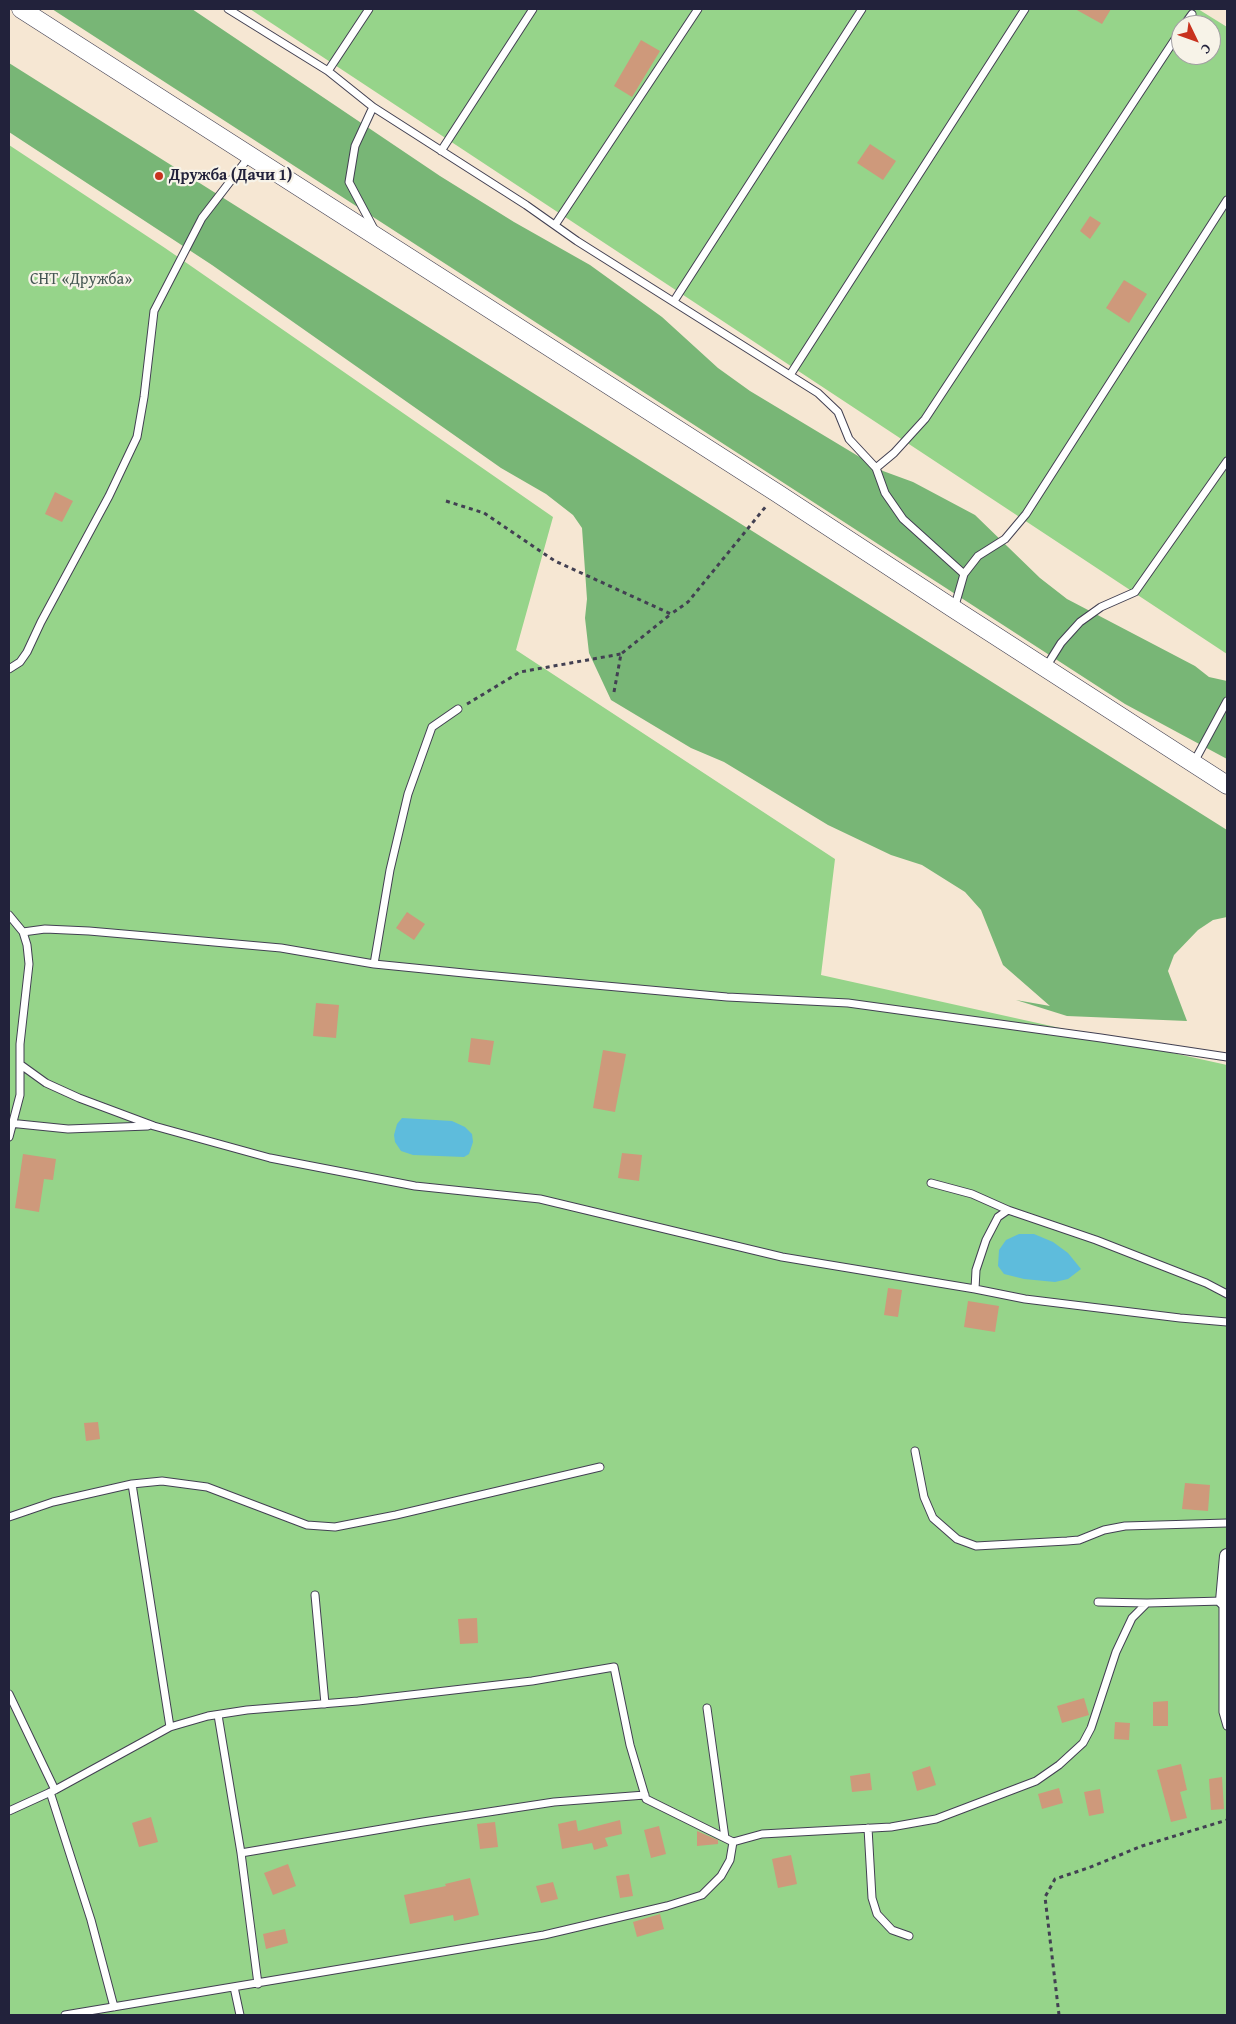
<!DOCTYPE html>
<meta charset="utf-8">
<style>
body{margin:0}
#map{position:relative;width:1236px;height:2024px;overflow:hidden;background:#f6e7d3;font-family:"Gentium Book Plus",serif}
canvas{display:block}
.frame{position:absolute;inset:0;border:10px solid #22223b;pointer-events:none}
.north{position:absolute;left:1171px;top:15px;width:50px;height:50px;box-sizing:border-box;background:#f7f3e8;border:1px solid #a29fa3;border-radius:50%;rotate:132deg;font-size:14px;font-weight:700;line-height:20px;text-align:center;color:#22223b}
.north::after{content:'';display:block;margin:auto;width:18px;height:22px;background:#c8321e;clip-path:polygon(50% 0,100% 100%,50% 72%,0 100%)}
</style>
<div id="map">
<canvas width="1236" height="2024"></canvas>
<div class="frame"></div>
<div class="north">С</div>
</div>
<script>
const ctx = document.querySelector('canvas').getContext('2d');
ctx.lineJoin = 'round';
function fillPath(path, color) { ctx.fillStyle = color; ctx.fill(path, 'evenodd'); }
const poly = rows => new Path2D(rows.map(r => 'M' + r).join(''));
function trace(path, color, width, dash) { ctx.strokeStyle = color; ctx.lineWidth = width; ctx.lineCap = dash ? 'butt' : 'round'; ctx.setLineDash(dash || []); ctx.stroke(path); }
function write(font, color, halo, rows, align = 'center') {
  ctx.font = font + ' "Gentium Book Plus",serif'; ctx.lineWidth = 4.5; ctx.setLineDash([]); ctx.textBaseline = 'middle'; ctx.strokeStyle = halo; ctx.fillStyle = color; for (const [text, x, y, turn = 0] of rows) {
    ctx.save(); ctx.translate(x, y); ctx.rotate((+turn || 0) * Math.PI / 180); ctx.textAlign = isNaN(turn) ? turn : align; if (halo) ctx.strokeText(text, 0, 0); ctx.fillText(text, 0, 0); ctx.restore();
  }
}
fillPath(poly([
 [250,9,1198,9,1227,27,1227,654],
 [1181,25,1211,25,1211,55,1181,55],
 [9,145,165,248,553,517,516,650,835,859,821,975,1227,1065,1227,2015,9,2015]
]), '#96d48a');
fillPath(poly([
 [52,9,192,9,440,176,514,222,590,265,662,317,718,368,750,391,883,471,913,482,975,515,1040,578,1067,599,1195,666,1209,677,1227,681,1227,759,1125,704],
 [9,63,1227,830,1227,917,1213,920,1198,930,1174,955,1168,971,1187,1021,1067,1016,1016,1000,1050,1006,1003,965,981,910,965,892,922,865,891,855,828,825,724,762,691,748,611,700,589,653,585,618,587,599,582,528,573,515,546,494,501,468,212,265,9,132]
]), '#78b676');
fillPath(poly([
 [402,1118,452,1121,465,1127,472,1134,473,1142,469,1154,464,1157,413,1155,401,1151,395,1142,394,1135,397,1124],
 [1019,1234,1034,1234,1053,1242,1068,1253,1081,1269,1068,1279,1055,1282,1024,1279,1004,1274,998,1266,999,1250,1006,1240]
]), '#5ebcdc');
fillPath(poly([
 [1075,9,1111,9,1102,24],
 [641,40,660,51,632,97,614,86],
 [870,144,896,161,883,180,857,163],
 [1090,216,1101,223,1090,239,1080,231],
 [1124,280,1147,294,1129,323,1106,308],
 [55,492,73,501,62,522,45,514],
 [407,912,425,924,414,940,396,928],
 [316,1003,339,1005,336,1038,313,1036],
 [471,1038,494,1041,490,1065,468,1062],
 [603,1050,626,1054,615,1112,593,1108],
 [622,1153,642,1155,639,1181,618,1178],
 [23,1154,56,1159,53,1180,44,1179,39,1212,15,1208],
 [888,1288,902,1290,898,1317,884,1315],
 [968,1301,999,1306,995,1332,964,1327],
 [98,1422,100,1439,86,1441,84,1423],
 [1185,1483,1210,1485,1208,1511,1182,1509],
 [477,1618,478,1643,460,1644,458,1619],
 [1084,1698,1089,1715,1062,1723,1057,1706],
 [1168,1701,1168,1726,1153,1726,1153,1702],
 [1115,1722,1130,1723,1129,1740,1114,1739],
 [1181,1764,1187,1790,1180,1792,1187,1818,1171,1822,1157,1770],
 [930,1766,936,1785,917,1791,912,1772],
 [870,1773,872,1790,852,1792,850,1776],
 [1222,1777,1224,1809,1211,1810,1209,1779],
 [1059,1788,1063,1803,1042,1809,1038,1794],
 [1100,1789,1104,1813,1089,1816,1084,1792],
 [151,1817,158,1842,139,1847,132,1823],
 [576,1820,578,1831,620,1820,622,1834,605,1838,608,1846,594,1850,592,1843,562,1849,558,1824],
 [495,1822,498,1847,480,1849,477,1824],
 [659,1826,666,1854,651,1858,644,1830],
 [697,1831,718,1840,718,1844,697,1846],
 [791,1855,797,1884,778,1888,772,1859],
 [288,1864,296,1886,273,1895,264,1873],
 [629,1874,633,1896,620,1898,616,1876],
 [470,1878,479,1915,454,1921,453,1915,410,1924,404,1895,446,1886,445,1884],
 [553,1882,558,1899,541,1903,536,1886],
 [660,1914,664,1929,637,1937,633,1922],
 [285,1929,288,1943,266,1949,263,1934]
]), '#ce997b');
const service = poly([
 [228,9,328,71,373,107,526,205,577,241,818,393,838,412,849,439,876,468,885,493,903,519,964,574],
 [1184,25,1192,14],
 [328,71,369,9],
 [373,107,355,146,349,182,374,229],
 [441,151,533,9],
 [555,225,698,9],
 [674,301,862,9],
 [790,375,1025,9],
 [876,468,894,453,925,419,1181,30],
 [954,609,964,574,978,556,1005,539,1026,514,1227,200],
 [1046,667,1061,643,1080,622,1101,607,1135,592,1227,461],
 [9,669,20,662,27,652,41,622,109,496,137,437,144,397,154,311,202,218,249,157],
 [1194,762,1227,701],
 [9,915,23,932,27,945,29,964,20,1044,20,1095,9,1137],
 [23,932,45,929,89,931,158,937,281,948,374,964,474,974,727,997,848,1003,1101,1038,1227,1057],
 [374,964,390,870,408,794,432,727,458,709],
 [21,1065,46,1083,79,1098,154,1126,270,1158,415,1186,540,1199,782,1257,975,1289,1025,1299,1180,1318,1227,1322],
 [9,1123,68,1129,148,1126],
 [931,1183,972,1194,1008,1210,1096,1240,1206,1283,1227,1294],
 [975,1289,976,1270,986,1240,998,1217,1008,1210],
 [915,1451,924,1497,933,1518,957,1539,976,1546,1067,1541,1079,1540,1104,1530,1125,1526,1227,1523],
 [132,1484,170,1727],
 [9,1517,53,1502,132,1484,162,1481,207,1487,307,1525,335,1527,396,1515,600,1467],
 [315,1595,325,1704],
 [1098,1602,1147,1603],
 [9,1694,55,1790],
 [707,1708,725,1838],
 [218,1715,241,1853,258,1984],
 [50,1792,91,1920,114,2007],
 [9,1811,55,1790,170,1727,208,1716,247,1710,358,1701,532,1681,614,1667,630,1745,646,1799,733,1842],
 [868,1828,872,1898,877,1914,892,1930,909,1936],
 [241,1853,423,1822,554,1802,645,1795],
 [234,1987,240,2015],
 [65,2015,544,1935,667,1906,702,1895,721,1876,730,1860,733,1842,762,1834,891,1827,936,1819,1036,1781,1059,1765,1083,1743,1091,1728,1116,1652,1132,1618,1147,1603,1223,1601,1223,1712,1227,1726]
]);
const minor = poly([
 [1223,1601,1227,1556]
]);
const tertiary = poly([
 [21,9,777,493,954,609,1227,785]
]);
trace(service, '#424052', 9);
trace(minor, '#424052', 16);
trace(tertiary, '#424052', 19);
trace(poly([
 [446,501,484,513,555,561,671,614,688,602,767,505],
 [614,692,621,654,671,614],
 [467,704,520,672,621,654],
 [1059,2015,1045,1897,1055,1879,1088,1868,1142,1846,1227,1820]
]), '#424052', 3, [4, 4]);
trace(service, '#fff', 7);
trace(minor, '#fff', 14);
trace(tertiary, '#fff', 18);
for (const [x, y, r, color] of [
 [159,176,5,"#c8321e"]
]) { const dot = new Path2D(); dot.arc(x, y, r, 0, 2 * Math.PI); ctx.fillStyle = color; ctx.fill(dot); trace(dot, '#f7f3e8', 2); }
write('bold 16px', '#22223b', '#f7f3e8', [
 ["Дружба (Дачи 1)",169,176]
], 'left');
write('16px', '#455753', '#f7f3e8', [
 ["СНТ «Дружба»",81,280]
]);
</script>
